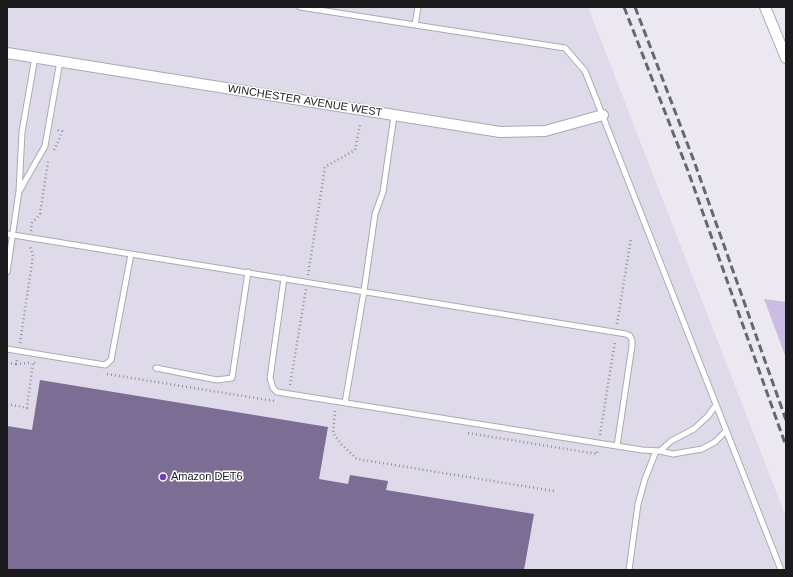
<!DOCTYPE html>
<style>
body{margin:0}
#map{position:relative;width:793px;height:577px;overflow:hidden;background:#ebe8f1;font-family:Arial,sans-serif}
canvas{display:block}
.frame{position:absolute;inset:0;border:8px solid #1b1a1d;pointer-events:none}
</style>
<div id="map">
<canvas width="793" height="577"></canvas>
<div class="frame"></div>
</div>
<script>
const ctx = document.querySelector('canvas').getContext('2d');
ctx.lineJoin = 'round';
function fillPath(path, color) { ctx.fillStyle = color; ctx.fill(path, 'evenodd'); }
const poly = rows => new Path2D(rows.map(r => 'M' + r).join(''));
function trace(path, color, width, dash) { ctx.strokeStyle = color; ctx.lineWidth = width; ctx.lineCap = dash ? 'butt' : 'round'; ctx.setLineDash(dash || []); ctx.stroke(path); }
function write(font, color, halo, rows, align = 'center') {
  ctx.font = font + ' Arial,sans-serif'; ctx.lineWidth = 3; ctx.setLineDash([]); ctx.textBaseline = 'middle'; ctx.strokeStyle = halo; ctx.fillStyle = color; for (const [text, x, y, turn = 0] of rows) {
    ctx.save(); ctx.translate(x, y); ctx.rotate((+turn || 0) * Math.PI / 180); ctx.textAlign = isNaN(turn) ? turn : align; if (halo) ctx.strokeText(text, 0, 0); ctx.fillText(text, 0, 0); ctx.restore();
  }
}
fillPath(poly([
 [7,7,588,7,786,517,786,570,7,570]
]), '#dfdae9');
fillPath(poly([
 [764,299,786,302,786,358]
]), '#cabce3');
fillPath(poly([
 [40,380,328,427,319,479,348,484,350,475,388,481,386,490,534,514,524,570,7,570,7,426,32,430]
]), '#7b6d93');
const service = poly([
 [300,7,415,25],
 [418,7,415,25,565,48,585,71,781,570],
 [20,190,45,146,60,61],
 [7,234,626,334,630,336,632,340,632,346,617,446],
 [7,272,19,191,22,132,35,57],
 [284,278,270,378,273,388,277,392,642,450,660,451,673,454,702,449,715,442,726,431],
 [7,349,105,365,111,360,131,254],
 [156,368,217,380,232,378,248,272],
 [345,403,364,291,375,214,383,192,394,116],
 [660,451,671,441,694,429,708,416,716,405],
 [629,570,638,504,645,479,656,451]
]);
const minor = poly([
 [765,7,786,58],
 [7,53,500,132,545,131,603,115]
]);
trace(service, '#aca9b1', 7);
trace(minor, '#aca9b1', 12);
trace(poly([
 [54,150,60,138,62,131,57,130],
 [31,231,32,223,40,214,48,161],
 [308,275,325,167,355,150,360,125],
 [617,324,631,238],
 [20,343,33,256,30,246],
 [7,363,16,364,17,360],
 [16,364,29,363],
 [107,374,274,401],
 [290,385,306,289],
 [7,404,27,408,33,362,35,363],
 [335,411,333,433,341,444,357,459,554,491],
 [468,433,597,454,597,451],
 [600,435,615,341]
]), '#939197', 2.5, [1, 3]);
trace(service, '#fff', 5);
trace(minor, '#fff', 10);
trace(poly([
 [624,7,688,171,786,446],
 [635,7,694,161,786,420]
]), '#68676c', 3, [8, 4]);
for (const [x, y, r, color] of [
 [163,477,4,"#733bb1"]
]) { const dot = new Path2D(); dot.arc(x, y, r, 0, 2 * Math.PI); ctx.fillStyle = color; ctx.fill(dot); trace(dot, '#fff', 1.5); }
write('11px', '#1b1a1d', '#fff', [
 ["WINCHESTER AVENUE WEST",305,101,9]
]);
write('11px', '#1b1a1d', '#fff', [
 ["Amazon DET6",171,477]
], 'left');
</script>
